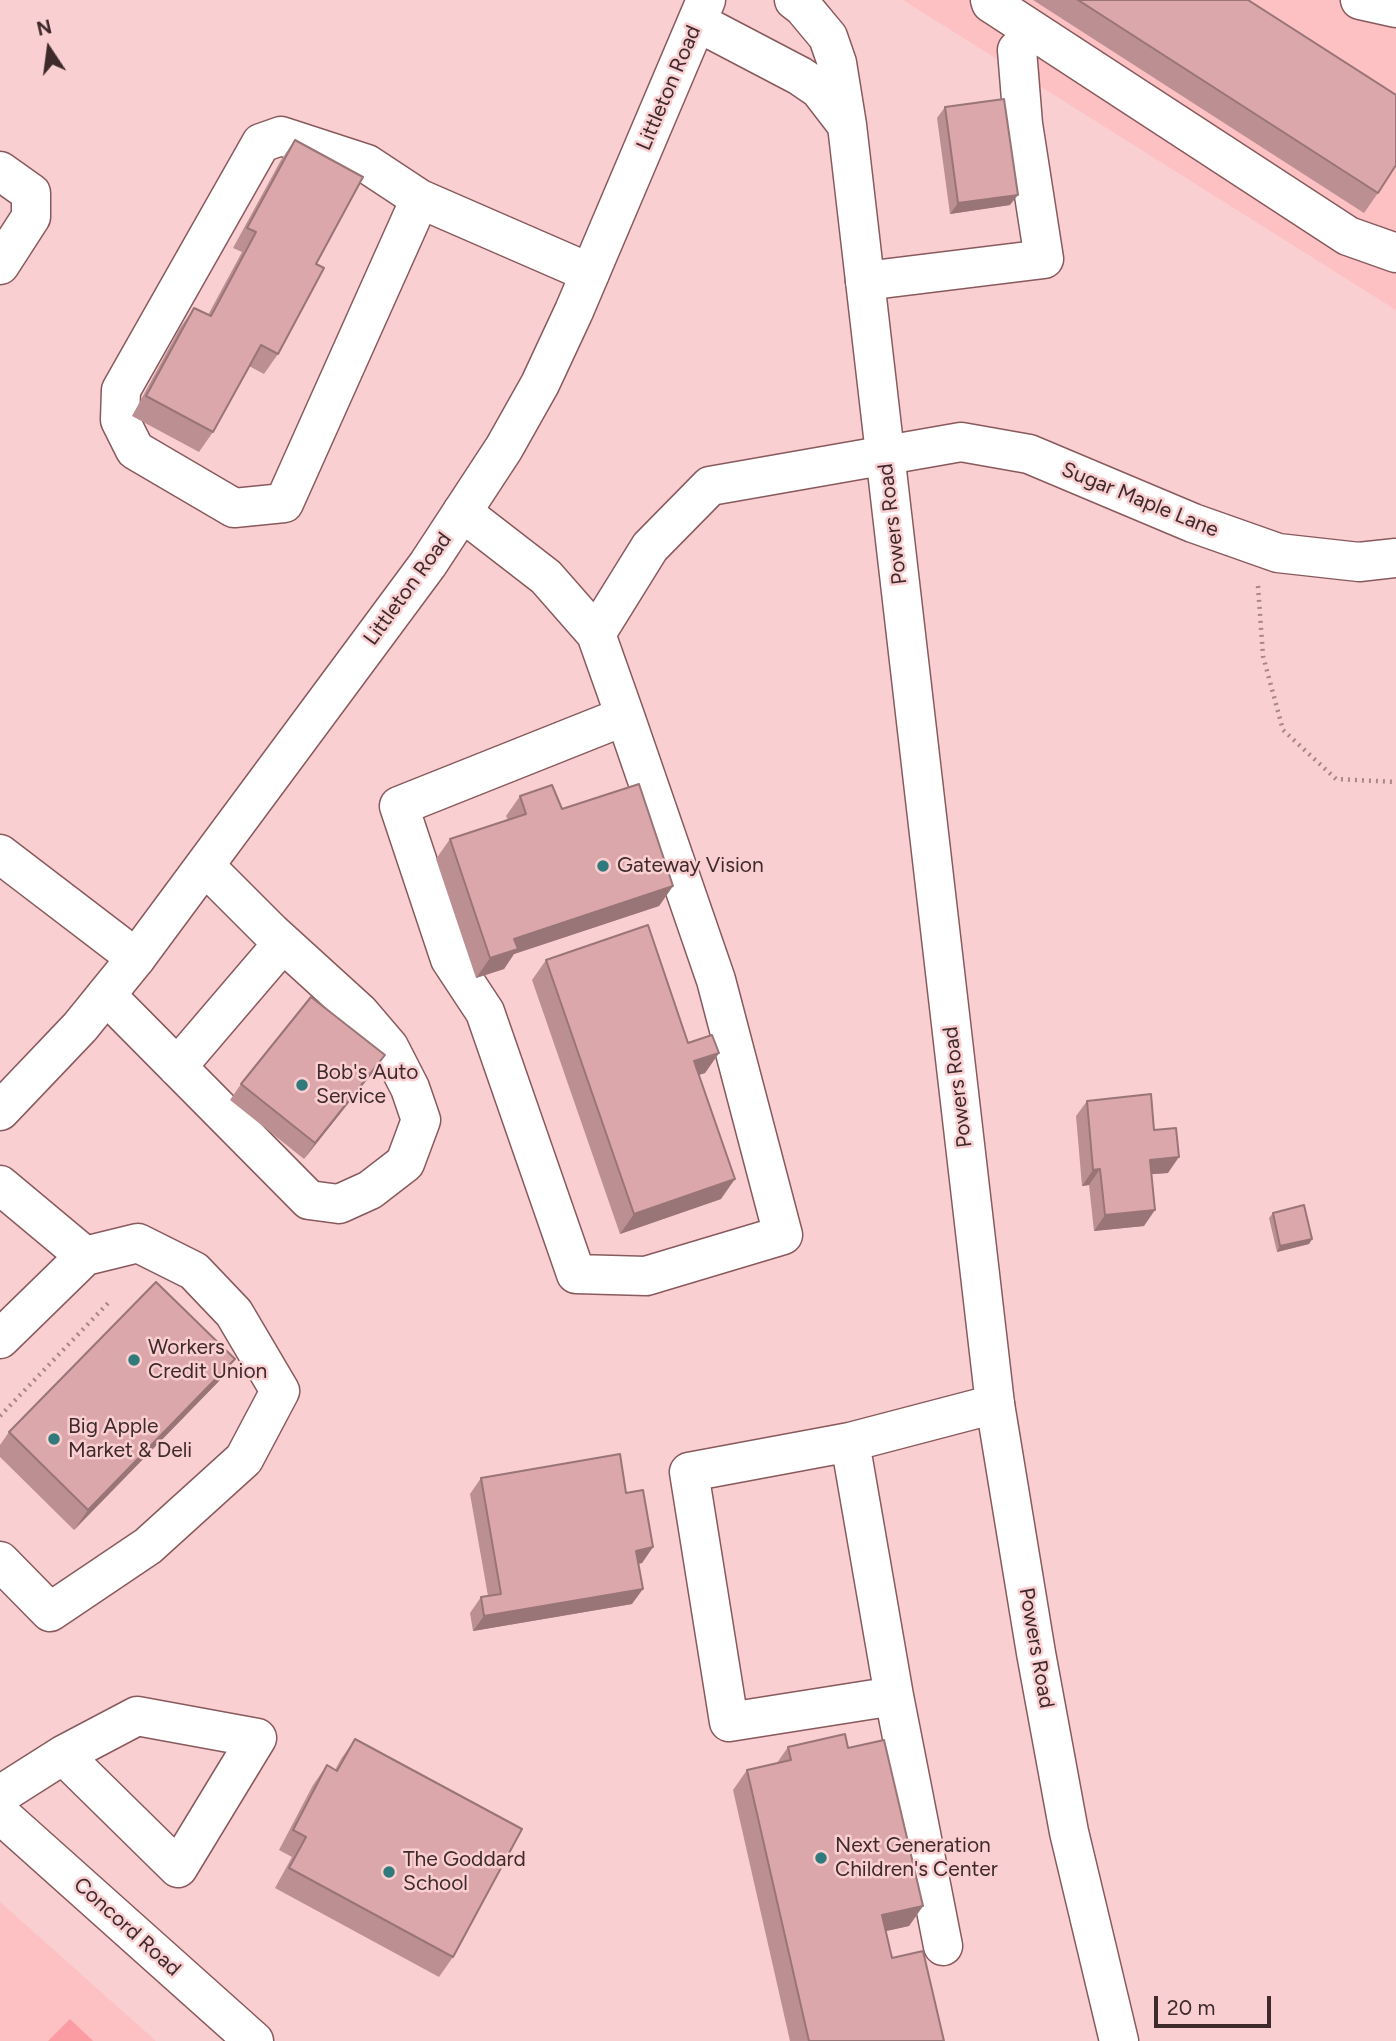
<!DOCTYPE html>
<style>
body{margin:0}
#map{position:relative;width:1396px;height:2041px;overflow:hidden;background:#facfd1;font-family:Figtree,sans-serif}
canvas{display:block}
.north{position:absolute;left:14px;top:14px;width:70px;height:70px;-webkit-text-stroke:5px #facfd1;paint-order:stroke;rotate:347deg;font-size:19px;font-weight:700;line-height:28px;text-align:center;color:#3e2a2b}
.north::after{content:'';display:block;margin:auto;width:24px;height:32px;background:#3e2a2b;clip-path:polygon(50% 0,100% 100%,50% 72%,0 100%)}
.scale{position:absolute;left:1154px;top:1996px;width:117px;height:32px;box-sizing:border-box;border:4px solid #3e2a2b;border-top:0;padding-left:9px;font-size:21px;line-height:24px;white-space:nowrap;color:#3e2a2b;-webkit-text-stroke:5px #facfd1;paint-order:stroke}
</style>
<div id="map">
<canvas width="1396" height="2041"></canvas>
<div class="north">N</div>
<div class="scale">20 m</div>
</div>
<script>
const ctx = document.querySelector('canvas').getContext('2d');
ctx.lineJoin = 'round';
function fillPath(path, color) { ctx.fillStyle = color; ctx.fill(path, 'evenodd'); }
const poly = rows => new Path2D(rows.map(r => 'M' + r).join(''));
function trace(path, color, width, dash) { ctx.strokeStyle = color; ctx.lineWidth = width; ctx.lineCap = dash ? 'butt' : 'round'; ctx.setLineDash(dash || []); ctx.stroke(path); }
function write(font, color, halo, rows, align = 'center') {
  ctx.font = font + ' Figtree,sans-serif'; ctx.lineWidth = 5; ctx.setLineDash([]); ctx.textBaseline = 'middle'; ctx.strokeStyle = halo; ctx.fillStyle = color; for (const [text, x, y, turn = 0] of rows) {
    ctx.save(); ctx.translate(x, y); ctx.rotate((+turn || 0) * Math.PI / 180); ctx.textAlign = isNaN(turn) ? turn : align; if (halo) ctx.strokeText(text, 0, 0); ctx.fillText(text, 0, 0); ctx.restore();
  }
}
fillPath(poly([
 [903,0,1396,0,1396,310],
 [0,1902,156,2041,0,2041]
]), '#fdc0c3');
fillPath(poly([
 [70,2019,93,2041,48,2041]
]), '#fb9ba2');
const minor = poly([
 [990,0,991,3,1348,236,1396,253],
 [1360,0,1396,8],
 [0,171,31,193,31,217,0,265],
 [420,199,367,164,281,136,261,143,121,390,120,420,135,450,234,508,284,503,420,199,590,273],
 [865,281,1044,259,1023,124,1017,50],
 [462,512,546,577,596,634,625,716,716,980,783,1235,646,1276,576,1274,485,1012,450,959,399,806,625,716],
 [596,634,650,547,710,486,961,442,1029,454,1193,523,1278,553,1359,562,1396,558],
 [0,854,136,958],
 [106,995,309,1200,339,1204,370,1190,405,1163,421,1120,410,1088,389,1047,360,1013,271,932,205,866],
 [177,1067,283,943],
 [0,1185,85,1256,0,1339],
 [850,1442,894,1696,729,1722,689,1472,850,1442,995,1404],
 [0,1561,50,1612,148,1546,244,1459,280,1391,234,1313,194,1271,138,1243,85,1256],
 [894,1696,943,1946],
 [0,1795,63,1755,137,1716,257,1738,178,1868,63,1755]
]);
const major = poly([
 [794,0,803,7,828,37,837,63,847,125,995,1404,1036,1653,1069,1832,1119,2041],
 [697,22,800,76,819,89,846,124],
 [0,1111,80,1027,136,958,428,564,504,448,540,384,574,311,706,0],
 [0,1814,254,2041]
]);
trace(minor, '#885a5d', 41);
trace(major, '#885a5d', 41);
trace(poly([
 [1258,586,1263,656,1283,730,1336,779,1396,782],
 [0,1416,111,1300]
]), '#a88789', 4.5, [2, 5]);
trace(minor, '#fff', 38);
trace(major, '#fff', 38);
fillPath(poly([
 [1033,0,1248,0,1378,193,1364,213],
 [945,107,1010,205,950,214,937,118],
 [295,140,316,264,278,354,264,374,249,366,213,432,199,452,132,416,180,328,194,308,208,315,242,252,233,248,281,160],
 [520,796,562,809,673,886,659,906,514,954,504,969,476,978,436,859,450,839,508,820,506,816],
 [546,960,688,1043,719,1053,705,1073,699,1075,721,1199,620,1234,532,980],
 [385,1055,374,1071,304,1159,230,1100,241,1084],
 [1087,1101,1154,1130,1168,1173,1152,1174,1144,1226,1094,1231,1089,1185,1082,1186,1076,1116],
 [1273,1213,1312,1239,1309,1244,1277,1252,1269,1218],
 [221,1379,74,1530,0,1457,0,1445,9,1432],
 [481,1478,626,1493,653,1547,642,1563,638,1564,632,1604,473,1631,470,1613,481,1597,488,1596,470,1494],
 [355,1739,453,1957,439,1977,275,1888,292,1857,279,1850,313,1785,327,1765,335,1770,341,1759],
 [788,1747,848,1748,923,1906,909,1926,886,1931,892,1958,944,2041,790,2041,733,1790,747,1770,777,1763]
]), '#bc9092');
fillPath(poly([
 [1018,195,1010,205,950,214,958,203],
 [673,886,659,906,514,954,504,969,476,978,490,958,514,939],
 [719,1053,705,1073,680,1081,694,1061],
 [385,1055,374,1071,304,1159,315,1143],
 [1179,1157,1168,1173,1140,1175,1150,1160],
 [1100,1169,1089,1185,1082,1186,1093,1170],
 [735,1179,721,1199,620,1234,634,1214],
 [1155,1210,1144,1226,1094,1231,1105,1215],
 [1312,1239,1309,1244,1277,1252,1280,1246],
 [235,1359,221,1379,74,1530,88,1510],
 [653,1547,642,1563,625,1566,636,1551],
 [643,1589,632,1604,473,1631,484,1616],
 [923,1906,909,1926,868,1935,882,1915]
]), '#997577');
const building = poly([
 [1078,0,1248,0,1396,95,1396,165,1378,193,1078,0],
 [1004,99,1018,195,958,203,945,107,1004,99],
 [295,140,363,177,316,264,324,268,278,354,261,345,213,432,146,396,194,308,211,316,256,232,247,228,295,140],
 [639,784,673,886,514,939,518,949,490,958,450,839,526,814,520,796,552,785,562,809,639,784],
 [648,925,688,1043,712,1035,719,1053,694,1061,735,1179,634,1214,546,960,648,925],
 [311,997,385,1055,315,1143,241,1084,311,997],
 [1151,1094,1154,1130,1176,1128,1179,1157,1150,1160,1155,1210,1105,1215,1100,1169,1093,1170,1087,1101,1151,1094],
 [1304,1205,1312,1239,1280,1246,1273,1213,1304,1205],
 [156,1282,235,1359,88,1510,9,1432,156,1282],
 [620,1454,626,1493,643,1490,653,1547,636,1551,643,1589,484,1616,481,1597,501,1594,481,1478,620,1454],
 [845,1734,848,1748,884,1740,923,1906,882,1915,892,1958,923,1951,944,2041,809,2041,747,1770,791,1760,788,1747,845,1734],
 [355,1739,522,1829,453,1957,289,1868,306,1837,293,1830,327,1765,337,1771,355,1739]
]);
fillPath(building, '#dba7aa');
trace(building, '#997577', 2);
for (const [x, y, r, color] of [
 [603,866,7,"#317a7b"],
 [302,1085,7,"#317a7b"],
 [134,1360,7,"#317a7b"],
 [54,1439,7,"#317a7b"],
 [821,1858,7,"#317a7b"],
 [389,1872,7,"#317a7b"]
]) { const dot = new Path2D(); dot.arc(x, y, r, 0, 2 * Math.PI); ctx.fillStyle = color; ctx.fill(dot); trace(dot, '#facfd1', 2.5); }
write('21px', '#3e2a2b', '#facfd1', [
 ["Littleton Road",669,88,-67],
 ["Sugar Maple Lane",1140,500,22],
 ["Powers Road",893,524,-97],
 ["Littleton Road",408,589,-54],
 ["Powers Road",958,1087,-97],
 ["Powers Road",1036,1648,80],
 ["Concord Road",127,1927,42]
]);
write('21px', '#3e2a2b', '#facfd1', [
 ["Gateway Vision",617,866],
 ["Bob's Auto",316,1073],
 ["Service",316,1097],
 ["Workers",148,1348],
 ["Credit Union",148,1372],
 ["Big Apple",68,1427],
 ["Market & Deli",68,1451],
 ["Next Generation",835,1846],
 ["Children's Center",835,1870],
 ["The Goddard",403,1860],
 ["School",403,1884]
], 'left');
</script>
